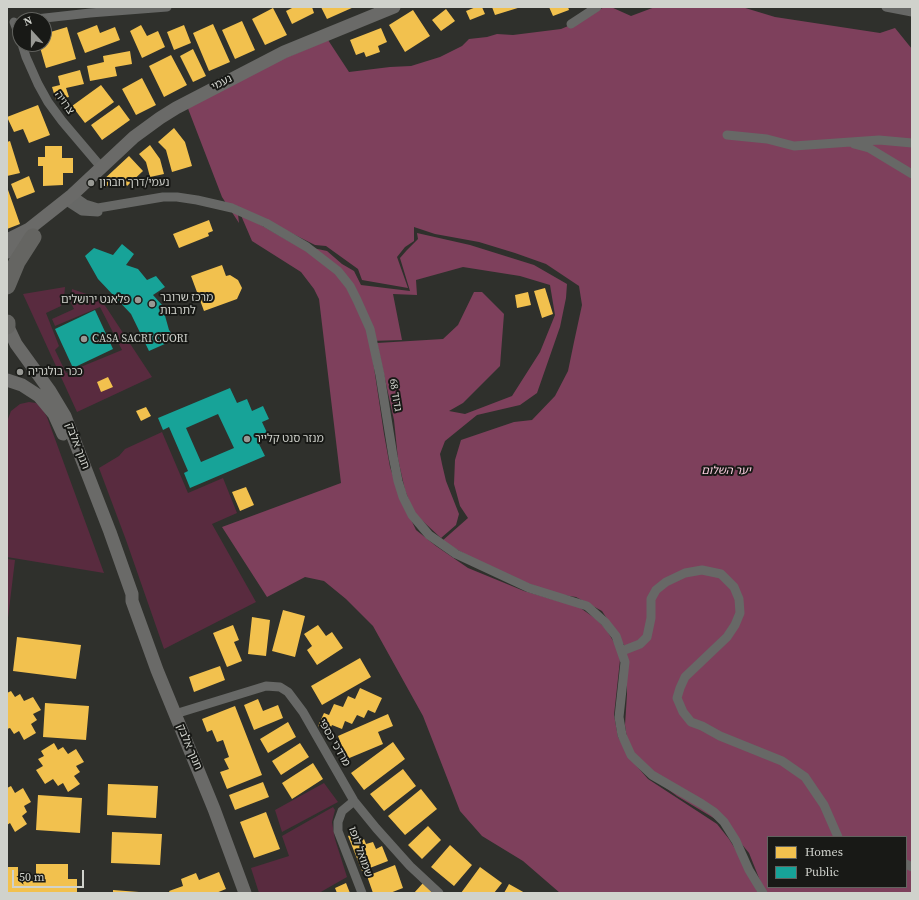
<!DOCTYPE html>
<meta charset="utf-8">
<style>
body{margin:0}
#map{position:relative;width:919px;height:900px;overflow:hidden;background:#2f302c;font-family:"Source Serif 4",serif}
canvas{display:block}
.frame{position:absolute;inset:0;border:8px solid #d0d2cc;pointer-events:none}
.legend{position:absolute;left:767px;top:836px;width:140px;height:52px;box-sizing:border-box;background:#181916;border:1px solid #62635f;margin:0;padding:5px 7px;list-style:none;font-size:12px;color:#d0d2cc}
.legend li{display:flex;align-items:center;gap:8px;height:20px}
.legend b{width:20px;border:1px solid #62635f}
.north{position:absolute;left:12px;top:12px;width:40px;height:40px;box-sizing:border-box;background:#181916;border:1px solid #62635f;border-radius:50%;rotate:339deg;font-size:11px;font-weight:700;line-height:16px;text-align:center;color:#d0d2cc}
.north::after{content:'';display:block;margin:auto;width:14px;height:18px;background:#989994;clip-path:polygon(50% 0,100% 100%,50% 72%,0 100%)}
.scale{position:absolute;left:12px;top:870px;width:72px;height:18px;box-sizing:border-box;border:2px solid #d0d2cc;border-top:0;padding-left:5px;font-size:12px;line-height:14px;white-space:nowrap;color:#d0d2cc;-webkit-text-stroke:3px #181916;paint-order:stroke}
</style>
<div id="map">
<canvas width="919" height="900"></canvas>
<div class="frame"></div>
<ul class="legend">
<li><b style="height:11px;background:#f2c14e"></b>Homes</li>
<li><b style="height:11px;background:#17a398"></b>Public</li>
</ul>
<div class="north">N</div>
<div class="scale">50 m</div>
</div>
<script>
const ctx = document.querySelector('canvas').getContext('2d');
ctx.lineJoin = 'round';
function fillPath(path, color) { ctx.fillStyle = color; ctx.fill(path, 'evenodd'); }
const poly = rows => new Path2D(rows.map(r => 'M' + r).join(''));
function trace(path, color, width, dash) { ctx.strokeStyle = color; ctx.lineWidth = width; ctx.lineCap = dash ? 'butt' : 'round'; ctx.setLineDash(dash || []); ctx.stroke(path); }
function write(font, color, halo, rows, align = 'center') {
  ctx.font = font + ' "Source Serif 4","Noto Sans Hebrew",serif'; ctx.lineWidth = 4; ctx.setLineDash([]); ctx.textBaseline = 'middle'; ctx.strokeStyle = halo; ctx.fillStyle = color; for (const [text, x, y, turn = 0] of rows) {
    ctx.save(); ctx.translate(x, y); ctx.rotate((+turn || 0) * Math.PI / 180); ctx.textAlign = isNaN(turn) ? turn : align; if (halo) ctx.strokeText(text, 0, 0); ctx.fillText(text, 0, 0); ctx.restore();
  }
}
fillPath(poly([
 [65,287,64,298,61,306,46,313,59,346,55,350,66,373,122,350,100,307,55,326,52,319,74,309,71,303,72,289,98,298,106,307,152,377,77,412,23,294],
 [29,402,36,403,42,408,47,417,104,573,7,557,8,419,11,411,20,404],
 [162,432,188,493,223,478,237,513,212,524,256,602,164,649,126,540,99,468,119,456,125,449],
 [7,559,15,560,7,626],
 [324,783,338,802,282,832,275,810],
 [333,807,335,810,332,822,335,839,347,877,319,893,259,893,251,868,289,856,282,836]
]), '#592b3f');
fillPath(poly([
 [604,7,611,7,631,16,655,7,742,7,775,17,880,33,895,28,912,49,912,893,765,893,749,853,727,826,677,796,649,775,629,753,625,725,627,694,626,648,602,611,576,597,556,594,493,570,442,541,468,518,460,506,454,484,455,460,461,440,514,422,532,420,555,396,568,371,574,342,582,305,579,286,546,264,515,253,479,242,435,234,414,227,414,241,405,247,397,257,408,288,362,280,358,269,326,246,315,245,237,206,239,223,222,197,187,106,216,87,328,40,349,72,390,67,411,66,440,57,462,46,469,39,487,37,497,34,513,35,561,29,585,19],
 [768,837,906,837,906,887,768,887],
 [240,213,294,244,327,251,342,264,354,271,361,285,410,291,400,258,407,250,418,239,417,233,470,245,534,265,567,284,566,298,560,327,537,393,520,405,477,415,445,441,440,454,442,464,446,481,459,514,456,525,441,538,414,513,405,490,398,459,394,420,377,343,443,339,458,325,474,292,482,292,504,314,500,366,463,403,449,411,465,414,512,396,540,352,555,315,550,285,520,276,463,267,416,280,417,295,393,294,402,340,370,341,384,434,390,467,400,497,416,530,436,546,468,568,524,591,579,607,596,619,606,629,618,649,620,660,614,715,618,737,634,763,648,779,717,824,729,839,742,860,758,893,560,893,523,861,482,836,460,811,423,716,373,626,346,599,324,581,305,577,267,597,222,527,341,483,319,299,314,289,301,272,252,241]
]), '#7e405c');
fillPath(poly([
 [294,7,312,7,314,13,292,24,286,11],
 [321,7,354,7,327,19],
 [476,7,482,7,485,14,470,20,466,11],
 [492,7,521,7,495,15],
 [549,7,568,7,569,10,553,16],
 [273,8,287,35,265,45,252,19],
 [446,9,455,21,441,31,432,20],
 [413,10,430,36,405,52,389,25],
 [242,21,255,50,235,59,222,30],
 [213,24,230,62,209,71,193,33],
 [97,25,100,33,115,27,120,40,85,53,77,33],
 [141,25,147,36,158,31,165,47,142,58,130,31],
 [184,25,191,43,174,50,167,32],
 [67,27,76,59,46,68,39,44,44,44,44,34],
 [381,28,387,42,378,46,380,52,366,57,364,52,356,55,350,40],
 [193,49,206,76,193,82,180,56],
 [130,51,132,64,115,67,117,76,90,81,87,66,104,62,103,56],
 [171,55,187,85,164,97,149,66],
 [80,70,84,84,66,88,69,97,56,100,52,87,60,85,58,76],
 [142,78,156,105,136,115,122,89],
 [101,85,114,102,85,123,72,106],
 [38,105,50,135,29,143,23,129,14,132,7,117],
 [119,105,130,120,102,140,91,125],
 [174,128,185,142,192,166,172,172,166,150,158,142],
 [10,141,20,173,7,176,7,142],
 [150,145,160,159,164,174,150,177,146,162,139,154],
 [45,146,62,146,62,158,73,158,73,173,63,173,63,185,43,186,43,166,38,166,38,157,45,157],
 [129,156,143,171,127,186,124,182,119,187,113,181,106,187,101,182],
 [29,176,35,192,17,199,11,184],
 [7,187,20,224,7,229],
 [209,220,213,231,208,233,209,236,179,248,173,234],
 [222,265,226,276,230,275,238,280,242,288,237,299,204,311,191,276],
 [545,288,553,314,542,318,534,291],
 [528,292,531,305,517,308,515,295],
 [108,377,113,387,101,392,97,382],
 [146,407,151,416,141,421,136,411],
 [246,487,254,505,240,511,232,492],
 [283,610,305,616,295,657,272,651],
 [252,617,270,620,266,656,248,654],
 [233,625,239,640,234,642,242,661,227,667,213,633],
 [318,625,326,636,332,632,343,648,317,665,307,650,312,646,304,634],
 [17,637,81,645,76,679,13,671],
 [360,658,371,677,322,705,311,686],
 [220,666,225,680,194,692,189,677],
 [360,688,382,698,375,713,368,710,364,718,357,715,352,724,345,721,342,729,332,725,329,731,318,726,324,713,329,715,334,704,343,707,348,696,355,699],
 [11,691,15,697,20,694,24,701,33,697,41,710,33,714,37,720,31,724,36,733,24,740,19,731,14,734,10,728,7,729,7,693],
 [258,699,263,711,278,705,283,718,254,730,244,705],
 [45,703,89,706,86,740,43,737],
 [235,706,262,775,227,789,220,772,229,769,224,759,229,757,223,740,217,742,212,730,207,732,202,719],
 [388,714,393,726,378,732,383,744,347,759,338,736],
 [288,722,296,737,268,753,260,739],
 [393,742,405,759,364,790,351,773],
 [54,743,58,750,63,747,68,754,76,749,84,762,76,766,80,772,74,776,80,784,68,792,63,783,58,786,53,779,45,784,36,770,43,766,38,759,44,756,41,751],
 [300,743,309,757,281,775,272,761],
 [313,763,323,779,292,799,282,783],
 [403,769,416,786,384,811,370,794],
 [263,782,269,797,235,810,229,795],
 [108,784,158,786,156,818,107,815],
 [11,786,15,793,23,788,31,802,24,806,27,812,22,816,27,824,15,832,10,823,7,825,7,788],
 [421,789,437,809,405,835,388,816],
 [38,795,82,798,80,833,36,830],
 [266,812,280,849,254,858,240,822],
 [428,826,441,840,422,859,408,845],
 [112,832,162,834,160,865,111,863],
 [356,833,359,841,364,839,366,844,373,842,376,849,382,846,388,861,362,871,348,836],
 [450,845,472,865,454,886,431,867],
 [36,864,68,864,68,879,77,879,77,893,7,893,7,867,18,867,18,881,36,881],
 [395,865,403,888,390,893,373,893,367,876],
 [480,867,502,883,494,893,461,893],
 [219,872,226,889,216,893,170,893,169,891,183,886,181,879,196,873,199,880],
 [346,883,350,893,337,893,335,888],
 [423,883,433,893,414,893],
 [509,884,525,893,504,893],
 [113,890,139,892,139,893,113,893]
]), '#f2c14e');
fillPath(poly([
 [122,244,134,254,126,265,138,269,147,280,156,276,165,287,153,295,162,305,169,330,176,339,149,351,131,314,98,279,85,256,94,248,113,255],
 [95,310,113,349,73,368,55,329],
 [230,388,237,403,247,399,252,411,263,406,269,419,262,422,269,437,258,442,265,456,190,488,184,473,188,471,169,427,163,430,158,418],
 [218,414,234,448,201,462,186,428]
]), '#17a398');
trace(poly([
 [886,7,912,12],
 [27,20,90,13,167,7],
 [14,22,20,38],
 [571,24,597,7],
 [22,44,26,57,38,84,48,102,62,121,101,167],
 [727,135,767,139,794,146,879,140,912,143],
 [854,144,869,148,912,174],
 [72,195,85,204,98,208,163,197,177,197,197,200,232,208,266,223,307,247,338,271,350,286,357,300,370,329,380,375,393,456,398,481,403,497,412,515,429,535,456,554,529,588,587,606,605,622,616,636,625,662,619,717,622,735,631,755,652,775,702,804,714,812,724,822,736,841,749,870,763,893],
 [65,200,82,211,98,212],
 [622,651,640,644,647,637,651,618,651,599,656,590,666,582,685,573,702,570,721,574,734,587,739,599,740,613,735,625,727,637,685,677,680,688,677,698,683,712,691,722,702,726,720,736,782,761,805,777,824,805,838,837],
 [175,714,266,686,280,687,288,692,303,712,354,801,376,828,410,866,439,893],
 [354,801,342,811,338,822,338,831,362,893],
 [906,864,912,867]
]), '#676866', 9);
trace(poly([
 [7,240,29,229,72,195,134,137,160,118,176,108,284,52,394,7],
 [7,252,32,238],
 [7,325,16,344,50,391,65,416,110,532,132,594,132,601,157,670,214,809,245,893],
 [7,380,22,385,39,396,54,414,63,434]
]), '#6a6a68', 13);
trace(poly([
 [7,286,17,262,33,237],
 [7,323,7,326]
]), '#656562', 17);
for (const [x, y, r, color] of [
 [91,183,4,"#989994"],
 [138,300,4,"#989994"],
 [152,304,4,"#989994"],
 [84,339,4,"#989994"],
 [20,372,4,"#989994"],
 [247,439,4,"#989994"]
]) { const dot = new Path2D(); dot.arc(x, y, r, 0, 2 * Math.PI); ctx.fillStyle = color; ctx.fill(dot); trace(dot, '#181916', 1.5); }
write('11px', '#d0d2cc', '#181916', [
 ["נעמי",222,83,-27],
 ["צרויה",64,103,55],
 ["גדוד 68",395,395,81],
 ["חנוך אלבק",77,446,69],
 ["מרדכי כספי",334,743,60],
 ["חנוך אלבק",189,747,67],
 ["שמואל לופו",360,852,71]
]);
write('11px', '#d0d2cc', '#181916', [
 ["נעמי/דרך חברון",99,183],
 ["מרכז שרובר",160,298],
 ["לתרבות",160,311],
 ["פלאנט ירושלים",130,300,"right"],
 ["CASA SACRI CUORI",92,339],
 ["ככר בולגריה",28,372],
 ["מנזר סנט קלייר",255,439]
], 'left');
write('italic 11px', '#facedf', '#181916', [
 ["יער השלום",726,471]
]);
</script>
